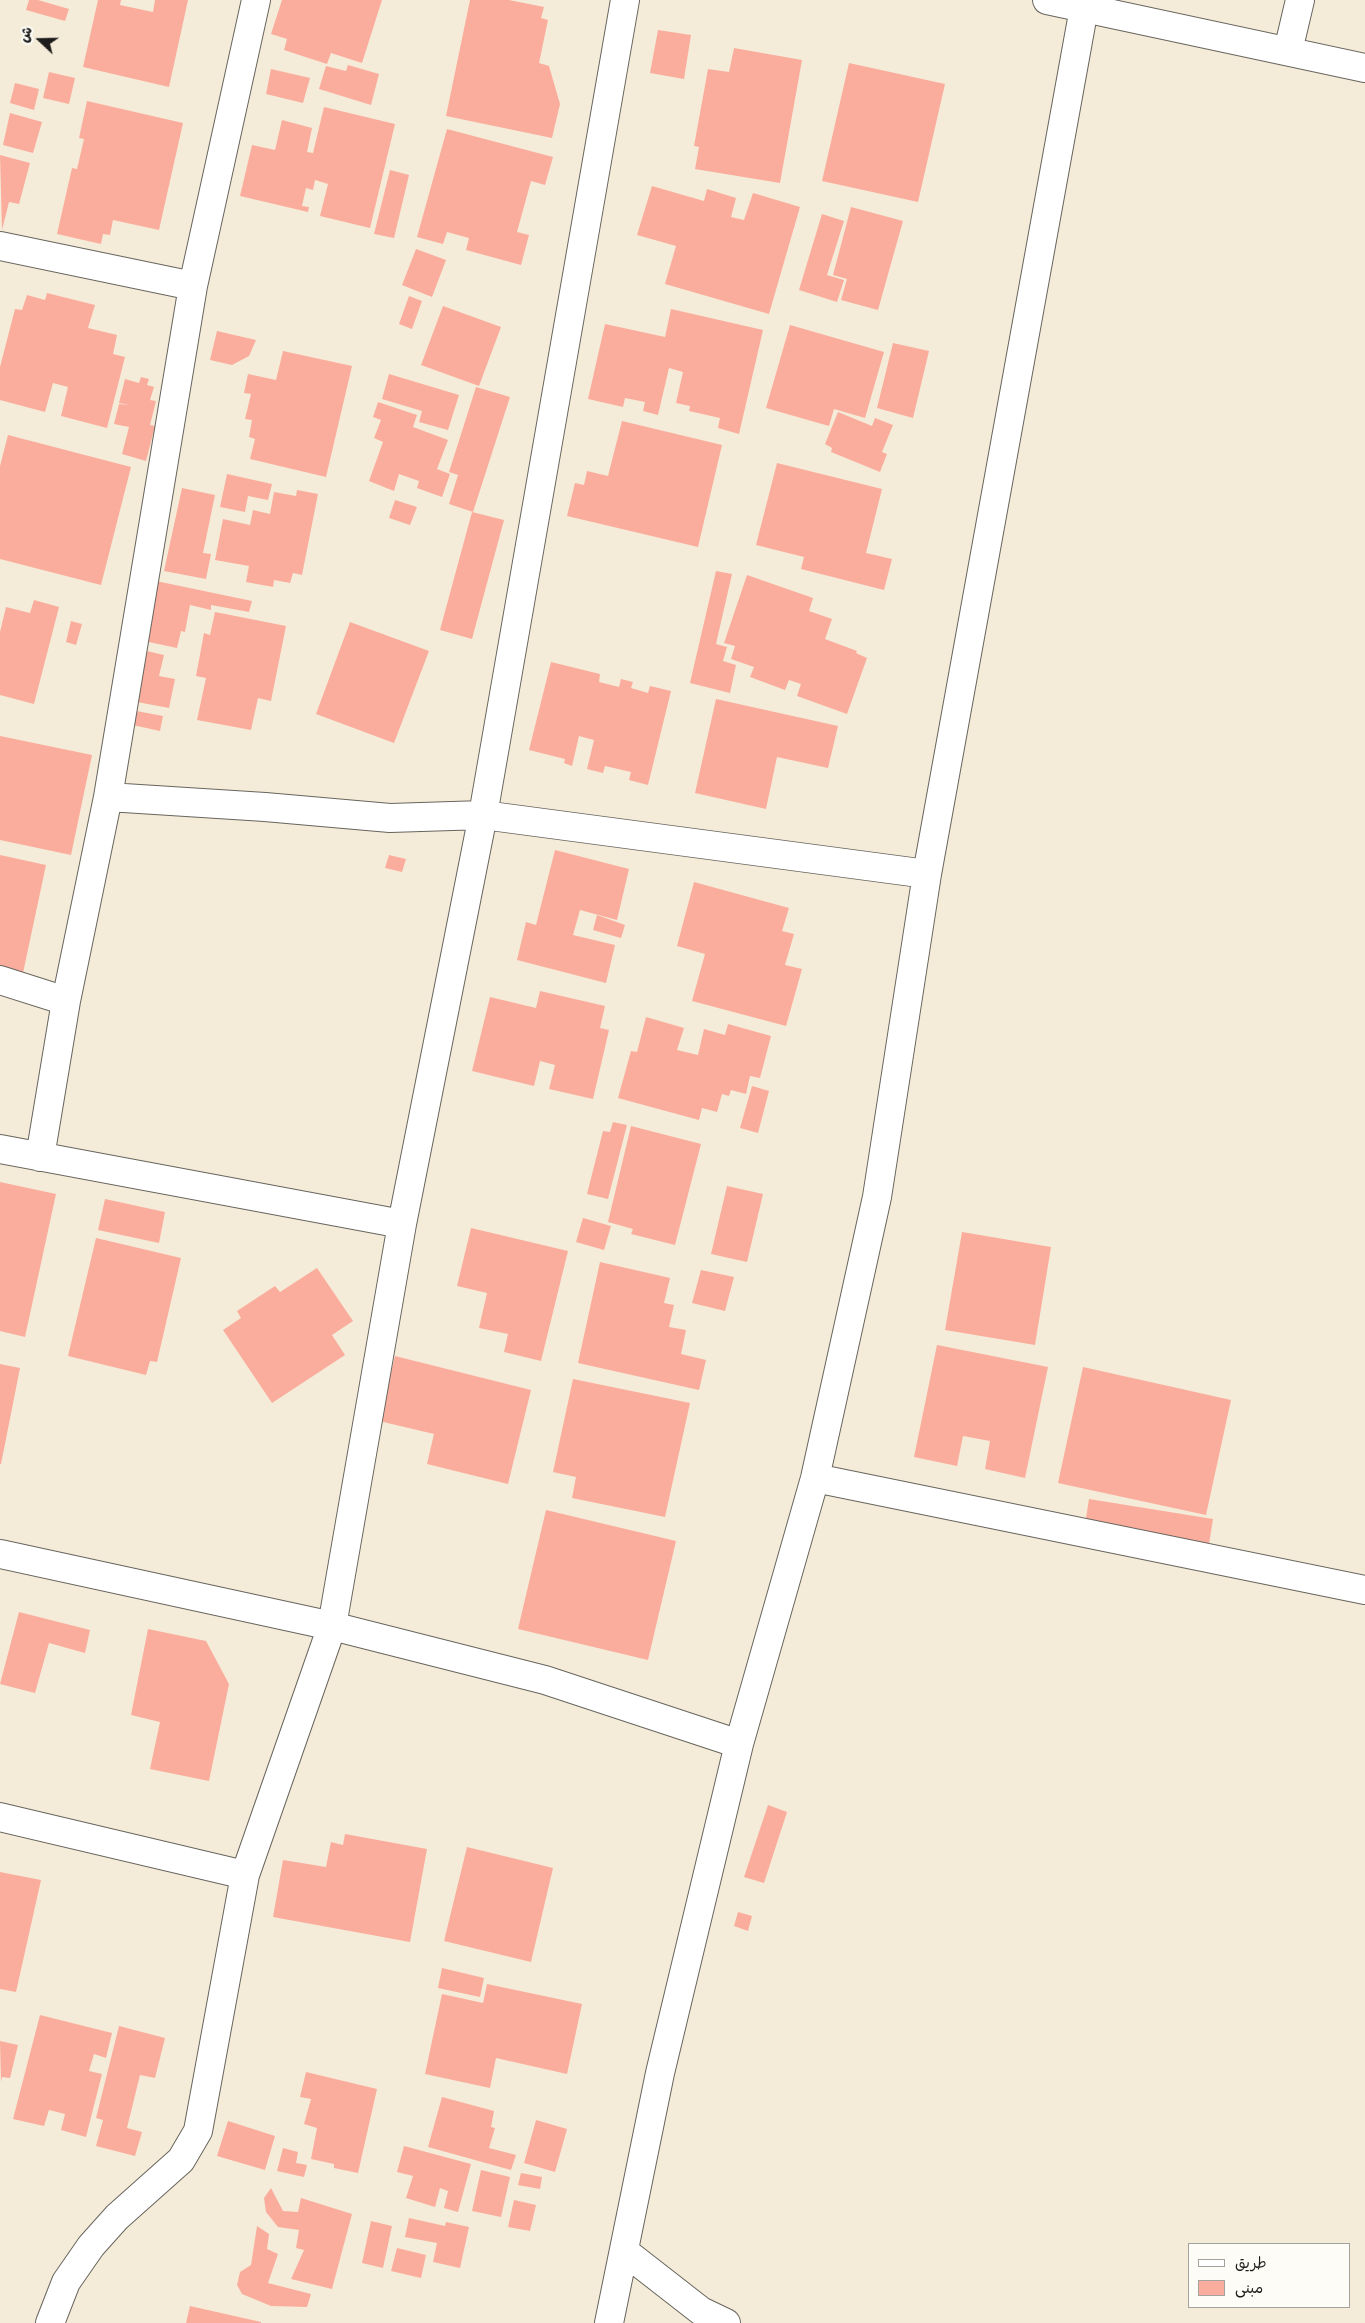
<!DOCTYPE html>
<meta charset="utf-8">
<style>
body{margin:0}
#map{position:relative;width:1365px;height:2323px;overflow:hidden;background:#f4ecd8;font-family:Sriracha,"Playpen Sans Arabic",sans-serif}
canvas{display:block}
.legend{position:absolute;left:1188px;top:2243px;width:162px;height:65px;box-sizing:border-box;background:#fdfcf7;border:1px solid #a3a29f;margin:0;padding:6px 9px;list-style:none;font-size:15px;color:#1c1c1c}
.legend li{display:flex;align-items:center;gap:10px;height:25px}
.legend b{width:25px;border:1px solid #a3a29f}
.north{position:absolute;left:15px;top:15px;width:50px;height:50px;-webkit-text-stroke:4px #fdfcf7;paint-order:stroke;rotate:291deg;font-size:14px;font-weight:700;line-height:20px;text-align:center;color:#1c1c1c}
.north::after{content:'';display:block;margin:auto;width:18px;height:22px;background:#1c1c1c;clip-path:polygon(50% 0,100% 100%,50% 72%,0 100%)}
</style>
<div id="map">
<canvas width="1365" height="2323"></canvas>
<ul class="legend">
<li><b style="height:6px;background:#fff"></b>طريق</li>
<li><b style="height:14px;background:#fbad9d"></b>مبنى</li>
</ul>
<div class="north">ش</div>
</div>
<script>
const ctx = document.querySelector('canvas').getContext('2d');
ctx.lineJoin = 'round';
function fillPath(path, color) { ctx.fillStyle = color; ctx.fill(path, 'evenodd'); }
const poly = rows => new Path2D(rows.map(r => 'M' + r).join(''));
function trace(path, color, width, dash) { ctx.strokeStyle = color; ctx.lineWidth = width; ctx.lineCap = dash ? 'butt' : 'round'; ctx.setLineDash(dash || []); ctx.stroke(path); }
fillPath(poly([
 [29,0,38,0,69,9,65,21,26,10],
 [98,0,121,0,120,5,153,12,155,0,188,0,169,87,83,67],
 [282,0,382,0,362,63,331,53,327,64,284,50,287,39,271,34],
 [470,0,509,0,544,7,541,18,548,20,539,63,549,66,560,104,552,138,446,116],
 [658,30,691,35,684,79,650,73],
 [734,48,802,60,780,183,695,169,699,147,694,146,708,69,729,72],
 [849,63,945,84,918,202,822,181],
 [348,65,379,74,371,105,319,89,326,66,346,71],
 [271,69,310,78,303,103,266,94],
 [49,72,75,78,69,104,43,98],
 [15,83,39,89,34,110,10,103],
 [87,101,183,123,159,230,113,220,110,235,103,234,101,244,57,234,72,168,77,169,84,139,79,138],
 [324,107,395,124,370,228,320,216,328,184,315,180,313,190,306,188,302,206,309,207,308,212,240,196,252,145,275,150,282,120,312,128,307,152,313,153],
 [10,113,42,122,33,153,3,145],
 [447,129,553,157,545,185,531,181,517,232,529,235,521,265,466,250,469,238,447,232,443,244,417,237],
 [0,155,30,163,19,204,9,202,2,230],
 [390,170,409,175,394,238,374,234],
 [652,186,704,201,707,189,736,198,731,217,744,220,753,193,800,207,769,314,665,284,676,246,637,235],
 [851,207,903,221,878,310,841,300,847,279,833,275],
 [822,214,844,221,827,275,844,280,837,302,799,290],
 [416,249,446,260,432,297,402,285],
 [47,293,95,305,88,328,117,335,113,354,125,357,107,428,61,416,68,387,53,383,45,412,0,400,0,367,15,309,22,310,27,295,45,300],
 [409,296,422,301,412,329,399,324],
 [443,306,501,327,479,386,421,365],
 [671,309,763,330,739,434,718,428,720,418,689,411,690,406,676,403,683,372,669,368,658,415,643,411,645,402,625,398,623,407,588,399,605,324,665,337],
 [790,325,884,352,865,418,834,409,829,426,766,408],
 [217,331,256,340,249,356,232,365,210,360],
 [893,343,929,351,913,418,877,408],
 [283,351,352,366,326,477,250,459,255,439,249,437,252,420,245,419,251,394,244,393,248,374,276,380],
 [389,374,459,395,448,430,419,422,422,411,382,399],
 [141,377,149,379,147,385,154,387,150,400,156,401,150,425,155,426,146,461,122,454,129,427,114,424,119,404,130,405,119,403,125,379,139,383],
 [476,387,510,397,473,512,449,504,458,475,449,472],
 [378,402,417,415,413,427,448,440,437,469,450,474,442,497,417,488,419,481,399,474,394,491,369,481,383,442,374,438,381,420,373,417],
 [838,412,872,426,875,418,893,425,882,452,887,454,880,472,831,452,832,448,825,444],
 [622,421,722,445,698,547,567,516,575,483,584,485,587,471,608,476],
 [8,435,131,467,101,585,0,559,0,466],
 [777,463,882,489,866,553,892,559,884,590,801,569,804,557,756,545],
 [227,474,272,484,268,500,248,496,245,512,220,507],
 [182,488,215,495,203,553,211,554,206,579,164,571],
 [297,490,318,494,302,575,293,573,290,583,274,580,273,587,246,582,249,566,215,560,223,519,250,525,253,510,270,514,274,492,296,496],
 [395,500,417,507,410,525,389,518],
 [472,512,504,520,472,639,440,630],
 [716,571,732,574,716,644,727,647,723,661,736,665,730,693,690,683],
 [747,575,813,598,809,611,832,619,825,639,857,651,856,653,867,658,847,714,797,696,801,684,789,680,785,690,750,677,754,667,731,659,735,646,724,643],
 [156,581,252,601,249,612,211,605,211,610,190,605,185,632,181,631,177,648,144,641],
 [34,600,59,607,34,704,0,695,0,632,6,607,30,613],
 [215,612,286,626,271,701,258,698,251,730,197,720,206,678,196,676,204,633,210,635],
 [71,621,82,624,76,645,66,642],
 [350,622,429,651,394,743,316,714],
 [147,651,164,655,159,676,175,679,169,708,137,702],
 [551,662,600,674,599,682,619,687,621,679,633,682,631,688,648,693,650,686,671,691,648,785,629,780,631,772,605,766,603,773,587,769,594,740,579,736,572,766,564,763,565,759,529,750],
 [716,699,838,726,828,768,777,757,766,809,695,793],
 [131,710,163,716,160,731,128,724],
 [0,736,92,755,71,855,0,840],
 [555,850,629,869,617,920,580,910,573,935,615,945,606,983,517,960,526,922,536,925],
 [0,855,46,865,23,973,0,969],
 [389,855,406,859,402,872,385,868],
 [694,882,789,908,782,931,794,934,785,965,802,969,786,1026,692,1001,705,954,677,946],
 [597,915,625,925,621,938,593,930],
 [540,991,605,1006,600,1028,609,1030,593,1099,549,1089,555,1065,540,1061,534,1086,472,1071,490,997,536,1008],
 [646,1017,684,1028,677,1050,698,1055,704,1029,725,1035,728,1024,771,1036,760,1078,750,1076,746,1094,731,1090,729,1096,722,1094,717,1112,702,1108,699,1120,618,1098,631,1051,637,1052],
 [752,1086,769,1091,758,1133,740,1128],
 [613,1122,627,1125,608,1199,587,1194,603,1131,610,1132],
 [631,1126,701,1144,675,1245,631,1234,633,1229,608,1222],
 [0,1182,56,1194,25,1337,0,1331],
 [727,1186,763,1194,747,1262,711,1254],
 [105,1199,165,1212,159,1243,98,1230],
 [583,1218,611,1226,604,1250,576,1242],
 [471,1228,568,1251,541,1361,504,1352,508,1334,479,1328,487,1293,457,1286],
 [962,1232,1051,1247,1035,1345,945,1330],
 [96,1238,181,1258,157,1362,150,1361,146,1375,68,1356],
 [600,1262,670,1278,664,1303,674,1305,669,1327,686,1330,681,1354,706,1360,699,1390,578,1363],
 [317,1268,353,1321,332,1335,345,1355,272,1403,223,1330,241,1318,237,1311,275,1286,280,1292],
 [701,1270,734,1277,725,1311,692,1303],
 [937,1345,1048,1367,1025,1478,985,1469,990,1441,963,1436,957,1466,914,1457],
 [395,1356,531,1390,508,1484,427,1464,434,1434,379,1421],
 [0,1364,20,1368,1,1464,0,1464],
 [1083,1367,1231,1400,1206,1515,1058,1483],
 [573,1379,690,1403,665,1517,572,1498,576,1477,553,1472],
 [1089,1499,1213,1519,1208,1550,1084,1531],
 [546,1510,676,1541,648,1660,518,1629],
 [19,1612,90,1630,85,1653,49,1643,35,1693,0,1684],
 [148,1629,206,1641,229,1684,209,1781,150,1769,160,1722,131,1715],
 [768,1805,787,1812,764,1883,744,1877],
 [345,1834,427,1849,410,1942,273,1917,283,1860,326,1867,331,1842,343,1845],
 [467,1847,553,1868,531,1962,444,1941],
 [0,1872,41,1880,16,1992,0,1989],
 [738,1912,752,1916,748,1931,734,1926],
 [442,1968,484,1978,480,1997,438,1988],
 [487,1984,582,2004,567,2074,496,2058,490,2088,425,2074,442,1994,483,2003],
 [40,2015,112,2033,106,2058,94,2054,89,2071,102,2074,86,2137,61,2130,65,2114,49,2110,44,2126,13,2119],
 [119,2026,165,2038,155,2078,140,2075,127,2128,142,2132,135,2156,96,2146,103,2120,96,2118],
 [0,2041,18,2045,10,2078,2,2077,1,2082],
 [306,2072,377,2089,358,2173,334,2168,334,2164,311,2159,317,2128,304,2124,311,2099,300,2097],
 [442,2097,494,2111,491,2127,495,2128,489,2148,516,2155,511,2170,428,2147],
 [536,2120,567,2129,555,2172,524,2163],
 [228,2121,275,2136,265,2170,217,2156],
 [404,2146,471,2164,458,2212,444,2208,448,2191,440,2188,435,2207,406,2198,413,2176,397,2172],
 [283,2148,298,2152,296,2163,307,2165,304,2177,277,2171],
 [481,2170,510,2177,501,2217,472,2211],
 [521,2173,542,2177,540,2189,518,2185],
 [271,2188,283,2211,298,2212,301,2198,352,2214,332,2289,291,2279,304,2250,296,2248,299,2230,278,2227,266,2212,264,2198],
 [514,2200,536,2205,530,2231,508,2227],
 [409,2218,445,2226,446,2222,469,2227,460,2268,433,2262,437,2243,405,2237],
 [371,2221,392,2226,383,2268,362,2263],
 [257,2226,269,2234,267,2249,278,2254,268,2283,311,2294,307,2307,271,2306,242,2294,237,2285,240,2272,251,2265],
 [397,2248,426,2255,421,2278,391,2271],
 [190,2306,261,2322,261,2323,186,2323]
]), '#fbad9d');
const minor = poly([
 [1047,0,1365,68],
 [1288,51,1300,0],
 [0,246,193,286],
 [108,797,265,807,390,818,483,815,927,874],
 [0,980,66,1001],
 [0,1149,402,1224],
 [40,1157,66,1001,108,797,193,286,256,0],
 [815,1478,1365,1590],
 [0,1554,332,1626,545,1680,739,1744,660,2073,609,2323],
 [739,1744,815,1478,877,1197,927,874,1084,8],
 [0,1817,245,1875],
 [624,2251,701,2311,726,2323],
 [50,2323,66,2282,91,2246,117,2217,181,2160,198,2131,245,1875,332,1626,402,1224,483,815,625,0]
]);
trace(minor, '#68655e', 30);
trace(minor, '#fff', 28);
</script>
